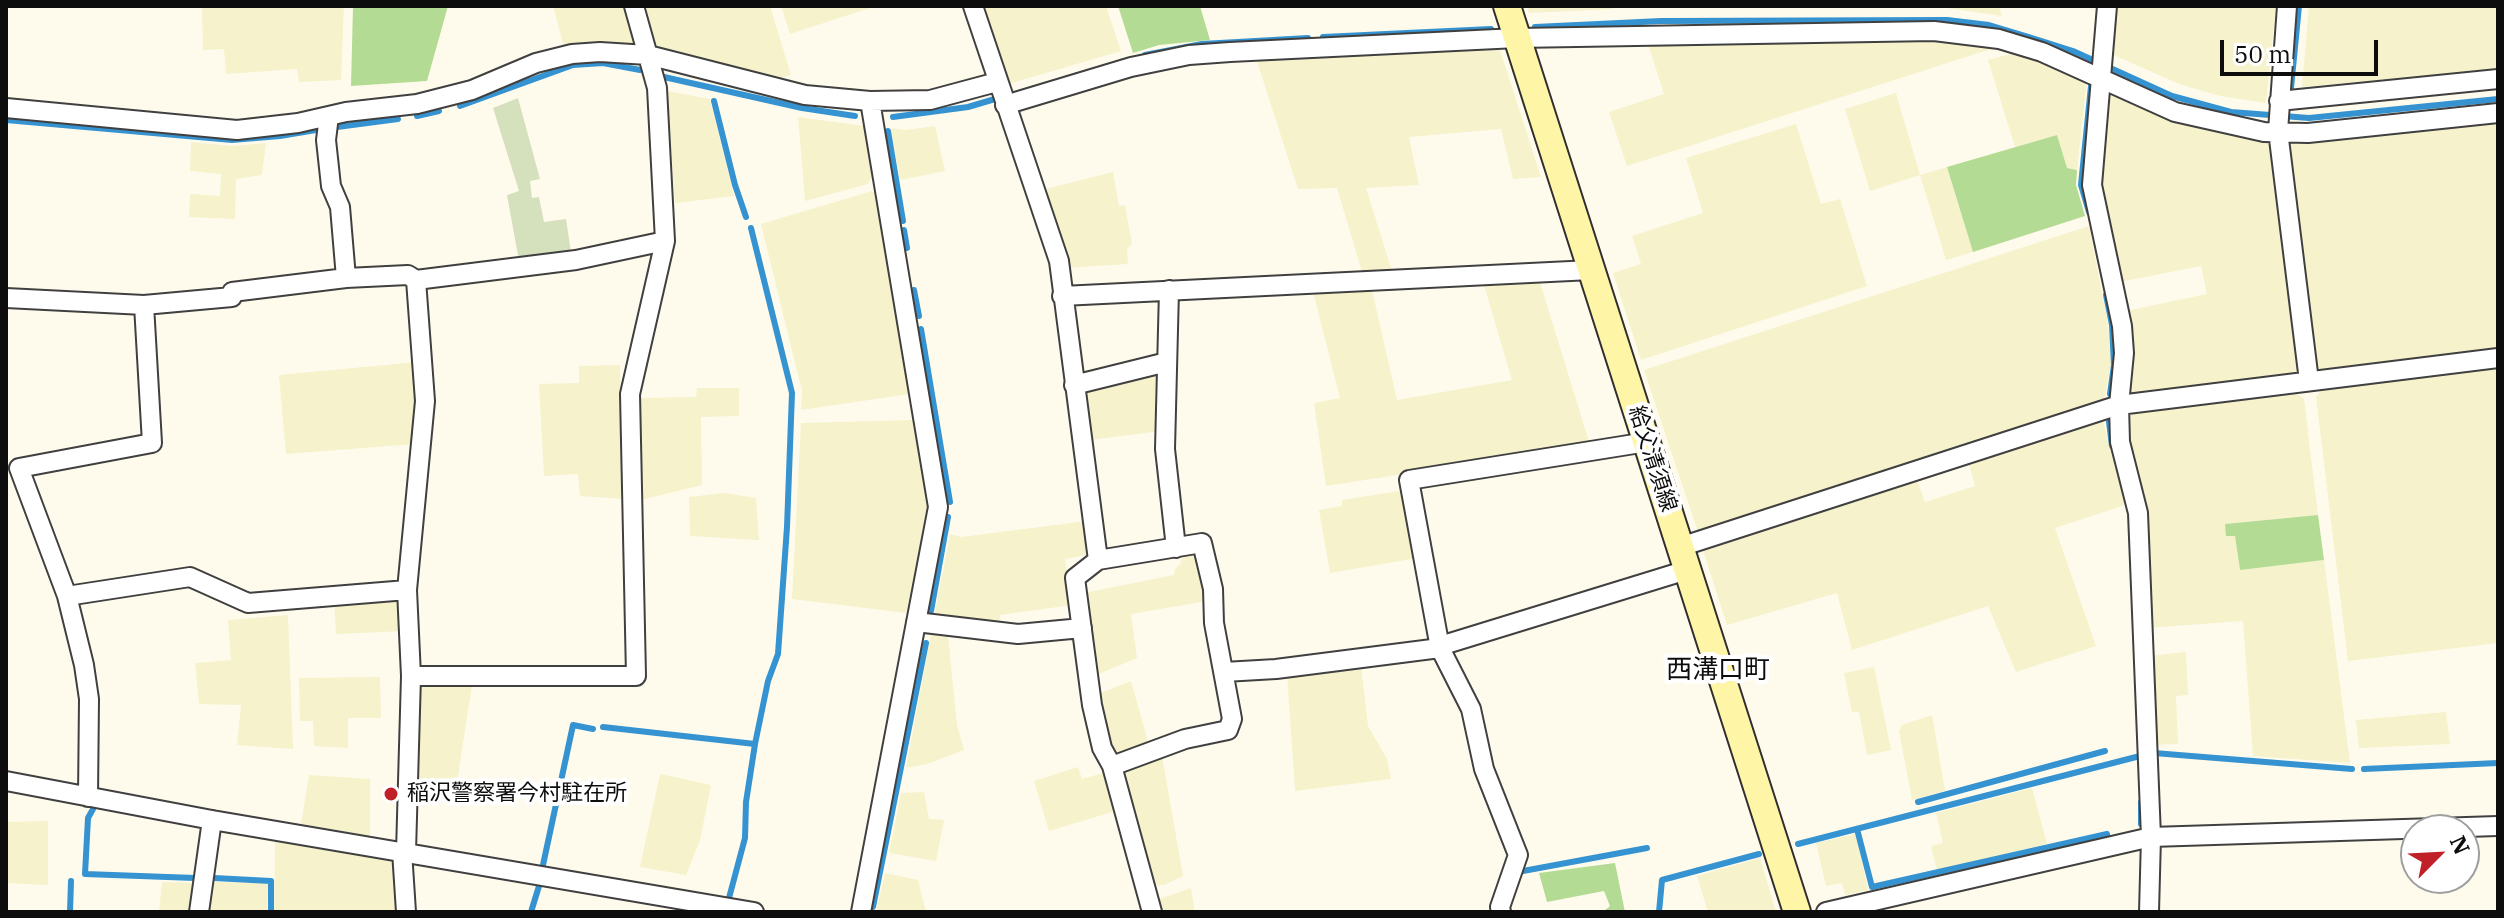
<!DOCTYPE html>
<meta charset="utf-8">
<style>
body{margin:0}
#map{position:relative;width:2504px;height:918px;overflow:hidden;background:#fffbec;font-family:"IBM Plex Serif",serif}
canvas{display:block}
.frame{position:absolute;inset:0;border:8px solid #0d0d0d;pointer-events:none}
.north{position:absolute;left:2400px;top:814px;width:80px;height:80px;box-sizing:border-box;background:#fff;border:2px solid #9e9e9e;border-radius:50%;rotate:66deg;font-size:22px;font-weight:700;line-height:32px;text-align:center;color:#0d0d0d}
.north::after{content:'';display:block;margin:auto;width:28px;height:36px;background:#c02129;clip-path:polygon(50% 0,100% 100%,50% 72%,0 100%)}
.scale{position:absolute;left:2220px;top:40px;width:158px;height:36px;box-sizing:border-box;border:4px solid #0d0d0d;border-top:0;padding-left:10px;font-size:24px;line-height:28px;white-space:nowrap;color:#0d0d0d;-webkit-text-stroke:6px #fff;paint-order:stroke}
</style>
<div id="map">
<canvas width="2504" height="918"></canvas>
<div class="frame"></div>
<div class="north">N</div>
<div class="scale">50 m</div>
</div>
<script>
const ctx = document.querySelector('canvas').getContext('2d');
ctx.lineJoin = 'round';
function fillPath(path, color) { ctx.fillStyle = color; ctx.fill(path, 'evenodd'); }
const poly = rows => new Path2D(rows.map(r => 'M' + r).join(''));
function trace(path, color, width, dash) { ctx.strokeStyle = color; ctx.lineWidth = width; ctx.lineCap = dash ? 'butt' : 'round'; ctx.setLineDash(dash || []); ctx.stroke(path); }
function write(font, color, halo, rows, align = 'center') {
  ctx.font = font + ' "IBM Plex Serif","Noto Sans JP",serif'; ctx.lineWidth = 8; ctx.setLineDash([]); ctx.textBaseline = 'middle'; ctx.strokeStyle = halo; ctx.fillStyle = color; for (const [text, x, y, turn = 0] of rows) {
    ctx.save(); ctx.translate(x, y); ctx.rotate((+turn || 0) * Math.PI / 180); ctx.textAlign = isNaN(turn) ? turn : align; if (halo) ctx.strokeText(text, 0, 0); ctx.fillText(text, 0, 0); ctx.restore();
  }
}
fillPath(poly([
 [202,6,344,6,341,80,299,82,297,69,226,74,224,49,203,50],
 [553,6,624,6,634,42,631,48,564,47],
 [642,6,770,6,791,75,777,79,663,50,653,41],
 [781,6,876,6,790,34],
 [979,6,1106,6,1121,51,1005,85],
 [1527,6,1612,6,1613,9,1529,13],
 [1904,6,1999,6,2002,16,1940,7],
 [2113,6,2276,6,2266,103,2220,96,2179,84,2109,53],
 [2309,6,2498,6,2498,69,2302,87],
 [1935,39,1994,48,1627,166,1609,112,1664,94,1647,41],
 [1498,44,1541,177,1513,179,1501,129,1409,137,1419,185,1366,188,1392,271,1362,272,1337,188,1298,189,1255,55],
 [2018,52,2087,79,2077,170,2067,168,2057,135,2015,147,1988,60],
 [667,91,710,99,734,196,675,203],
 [2112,91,2266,137,2272,145,2299,367,2294,376,2130,397,2126,390,2126,311,2207,294,2201,266,2120,282,2100,176,2105,94],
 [1896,93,1920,175,1947,167,1973,252,1946,260,1920,175,1870,191,1845,109],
 [798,117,864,126,872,177,868,184,805,201],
 [2498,120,2498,351,2320,374,2314,366,2286,140],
 [1796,124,1821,204,1840,199,1867,286,1641,360,1613,273,1641,264,1632,236,1703,213,1686,158],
 [935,126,945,171,900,180,891,128,906,130],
 [191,142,233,146,266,143,262,175,236,179,235,219,189,217,190,194,220,196,221,174,190,171],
 [1113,172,1119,206,1125,205,1132,244,1127,249,1128,264,1065,268,1042,195,1046,189],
 [872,191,877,196,910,394,801,410,802,391,761,224],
 [2089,226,2108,324,2111,363,2105,395,2101,404,1698,532,1644,370],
 [1539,279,1590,445,1326,486,1314,403,1340,398,1313,292,1372,290,1397,400,1512,380,1483,282],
 [417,362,415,444,286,454,279,375],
 [620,365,623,499,580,496,578,474,544,476,539,384,579,383,579,366],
 [2498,367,2498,643,2348,661,2316,397,2323,388],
 [1159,369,1161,431,1090,440,1083,390],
 [697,388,739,388,739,416,701,417,702,485,641,500,640,398,696,397],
 [2294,391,2304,399,2318,515,2226,524,2226,536,2235,536,2240,570,2324,560,2350,763,2253,756,2243,621,2147,628,2124,421,2130,411],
 [2102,418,2125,505,2055,528,2096,646,2016,672,1988,606,1852,650,1837,593,1727,625,1702,547,1916,478,1925,502,1975,486,1968,461],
 [913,420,929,509,906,613,792,599,801,423],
 [1406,490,1417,558,1330,573,1319,510,1342,506,1342,500],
 [725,493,756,498,759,540,690,536,689,497],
 [1087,521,1089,550,1086,555,1065,559,1072,605,1000,615,1000,625,934,617,950,534,961,537],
 [1194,551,1199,557,1207,601,1131,614,1137,658,1094,676,1083,593,1174,575,1175,569,1180,564,1183,553],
 [398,595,404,631,336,634,334,600],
 [288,615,293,749,237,745,241,705,199,704,195,663,231,660,228,620],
 [931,634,948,636,957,725,964,750,927,764,906,768],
 [2186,652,2188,695,2176,696,2178,744,2152,745,2148,656],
 [1361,665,1368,726,1387,759,1391,779,1295,791,1287,674],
 [1874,667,1891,750,1867,755,1859,712,1852,712,1844,673],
 [380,677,381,718,348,718,348,748,314,746,313,721,300,721,299,678],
 [1131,681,1150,749,1120,757,1111,755,1099,703,1101,693],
 [472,685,455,795,414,790,415,692,422,686],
 [2446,712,2450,744,2359,748,2356,720],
 [1932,715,1945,791,1912,800,1899,731,1902,725],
 [1162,756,1183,876,1164,885,1150,886,1121,775,1123,769],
 [1078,767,1082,779,1107,772,1115,806,1112,812,1049,831,1034,781],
 [660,774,711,785,700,840,686,875,640,867],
 [309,775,370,779,370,836,301,824],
 [2032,788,2047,844,1937,870,1931,846,1943,843,1936,813],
 [924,792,929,819,944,820,936,861,889,853,901,793],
 [48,821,48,885,6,883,6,822],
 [1856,834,1868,890,1845,895,1842,883,1826,886,1816,843],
 [275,841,387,858,396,867,398,912,274,912],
 [1760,858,1776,912,1708,912,1697,876],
 [885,873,918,880,926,912,876,912],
 [162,882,195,883,191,912,159,912],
 [213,882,268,883,267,912,208,912],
 [1191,888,1195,912,1159,912,1156,900]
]), '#f5f2cc');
fillPath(poly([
 [353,6,448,6,427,81,351,86],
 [1118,6,1200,6,1210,40,1159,45,1133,53],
 [2057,135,2067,168,2077,170,2076,185,2085,216,1973,252,1947,167],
 [2318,515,2324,560,2240,570,2235,536,2226,536,2225,524],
 [1615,863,1625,912,1603,912,1610,906,1604,891,1547,902,1539,873]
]), '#b4db94');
fillPath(poly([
 [518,98,540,179,530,181,532,198,539,197,544,222,566,219,571,252,519,261,507,195,519,191,493,108]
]), '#d5e1bd');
trace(poly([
 [1535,27,1661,21,1947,20,1989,25,2029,37,2073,51,2172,96,2231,112,2309,118,2498,99],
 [1323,37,1491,29],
 [1145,55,1202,44,1308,38],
 [664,77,802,108,855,116],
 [2291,88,2299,6],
 [714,101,735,185,746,217],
 [460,106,573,65,603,63,640,70],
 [417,116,439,111],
 [893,117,968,107,995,99],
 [6,120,232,140,280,136,322,129],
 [337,127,398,119],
 [888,131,903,221],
 [2089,212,2081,185,2091,86],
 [904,230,907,248],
 [914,290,919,316],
 [2106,295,2112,325,2114,365,2110,394],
 [921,329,950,502],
 [2109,422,2112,446],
 [931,611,948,517],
 [603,727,755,744],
 [2154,753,2352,769],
 [2364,769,2498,763],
 [1918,802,2105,751],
 [2141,802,2141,824],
 [93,809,88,818,85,874,195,878],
 [1857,829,1872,887,2107,834],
 [1798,844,2140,756,2140,759],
 [543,865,573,725,593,729],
 [1523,871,1647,848],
 [214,878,271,881,271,912],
 [729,898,745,838,746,802,755,744,768,681,778,654,787,527,792,393,751,228],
 [873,907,926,643],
 [70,912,71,881],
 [531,912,539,886],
 [1659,912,1662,880,1759,854]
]), '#3593d1', 6);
const street = poly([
 [973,6,1059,261,1098,560,1075,578,1092,705,1102,748,1112,766,1152,912],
 [2107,6,2092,185,2122,326,2124,353,2119,405,2120,442,2138,513,2151,837,2149,912],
 [2287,6,2278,131,2309,381],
 [2279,101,2498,79],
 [1005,105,1131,67,1189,55,1230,52,1517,38,1934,31,1999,39,2042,52,2175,112,2264,132,2308,133,2498,113],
 [6,108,237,130,298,123,346,112,417,104,472,90,536,63,572,54,600,52,648,55,805,95,870,101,930,100,997,82],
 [329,116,326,140,331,186,340,207,346,278,408,275,416,280,425,401,407,590,411,676,406,852],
 [416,280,576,260,665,241],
 [1169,290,1165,449,1176,548],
 [1062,296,1591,270],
 [6,298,144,305,152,443,19,468,67,596,84,665,89,699,88,797],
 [144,305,232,297,232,292,346,278],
 [1074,385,1167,362],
 [1680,547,2119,405,2498,358],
 [1098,560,1202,543,1213,589,1214,623,1232,719,1228,730,1185,739,1112,766],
 [67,596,190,577,248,603,407,590],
 [916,622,1018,634,1082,628],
 [1440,646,1687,570],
 [1224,672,1276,669,1440,648],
 [411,676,636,676,630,394,665,241,657,88,634,6],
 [6,781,212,820,754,912],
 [402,851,406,912],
 [199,912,212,820],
 [861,912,938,507,870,101],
 [1501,912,1500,907,1518,855,1484,769,1471,709,1440,648,1409,480,1647,442],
 [1826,912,2151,837,2498,826]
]);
const secondary = poly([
 [1507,6,1797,912]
]);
trace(street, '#404040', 22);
trace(secondary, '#2f2f2f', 30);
trace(street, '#fff', 18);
trace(secondary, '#fff5a7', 26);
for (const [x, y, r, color] of [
 [391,794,8,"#c02129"]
]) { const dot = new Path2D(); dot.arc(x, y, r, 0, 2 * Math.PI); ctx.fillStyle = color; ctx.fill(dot); trace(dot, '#fff', 3); }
write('22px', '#0d0d0d', '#fff', [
 ["給父清須線",1652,459,72]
]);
write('22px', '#0d0d0d', '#fff', [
 ["稲沢警察署今村駐在所",407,794]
], 'left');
write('26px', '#0d0d0d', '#fff', [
 ["西溝口町",1718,670]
]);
</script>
